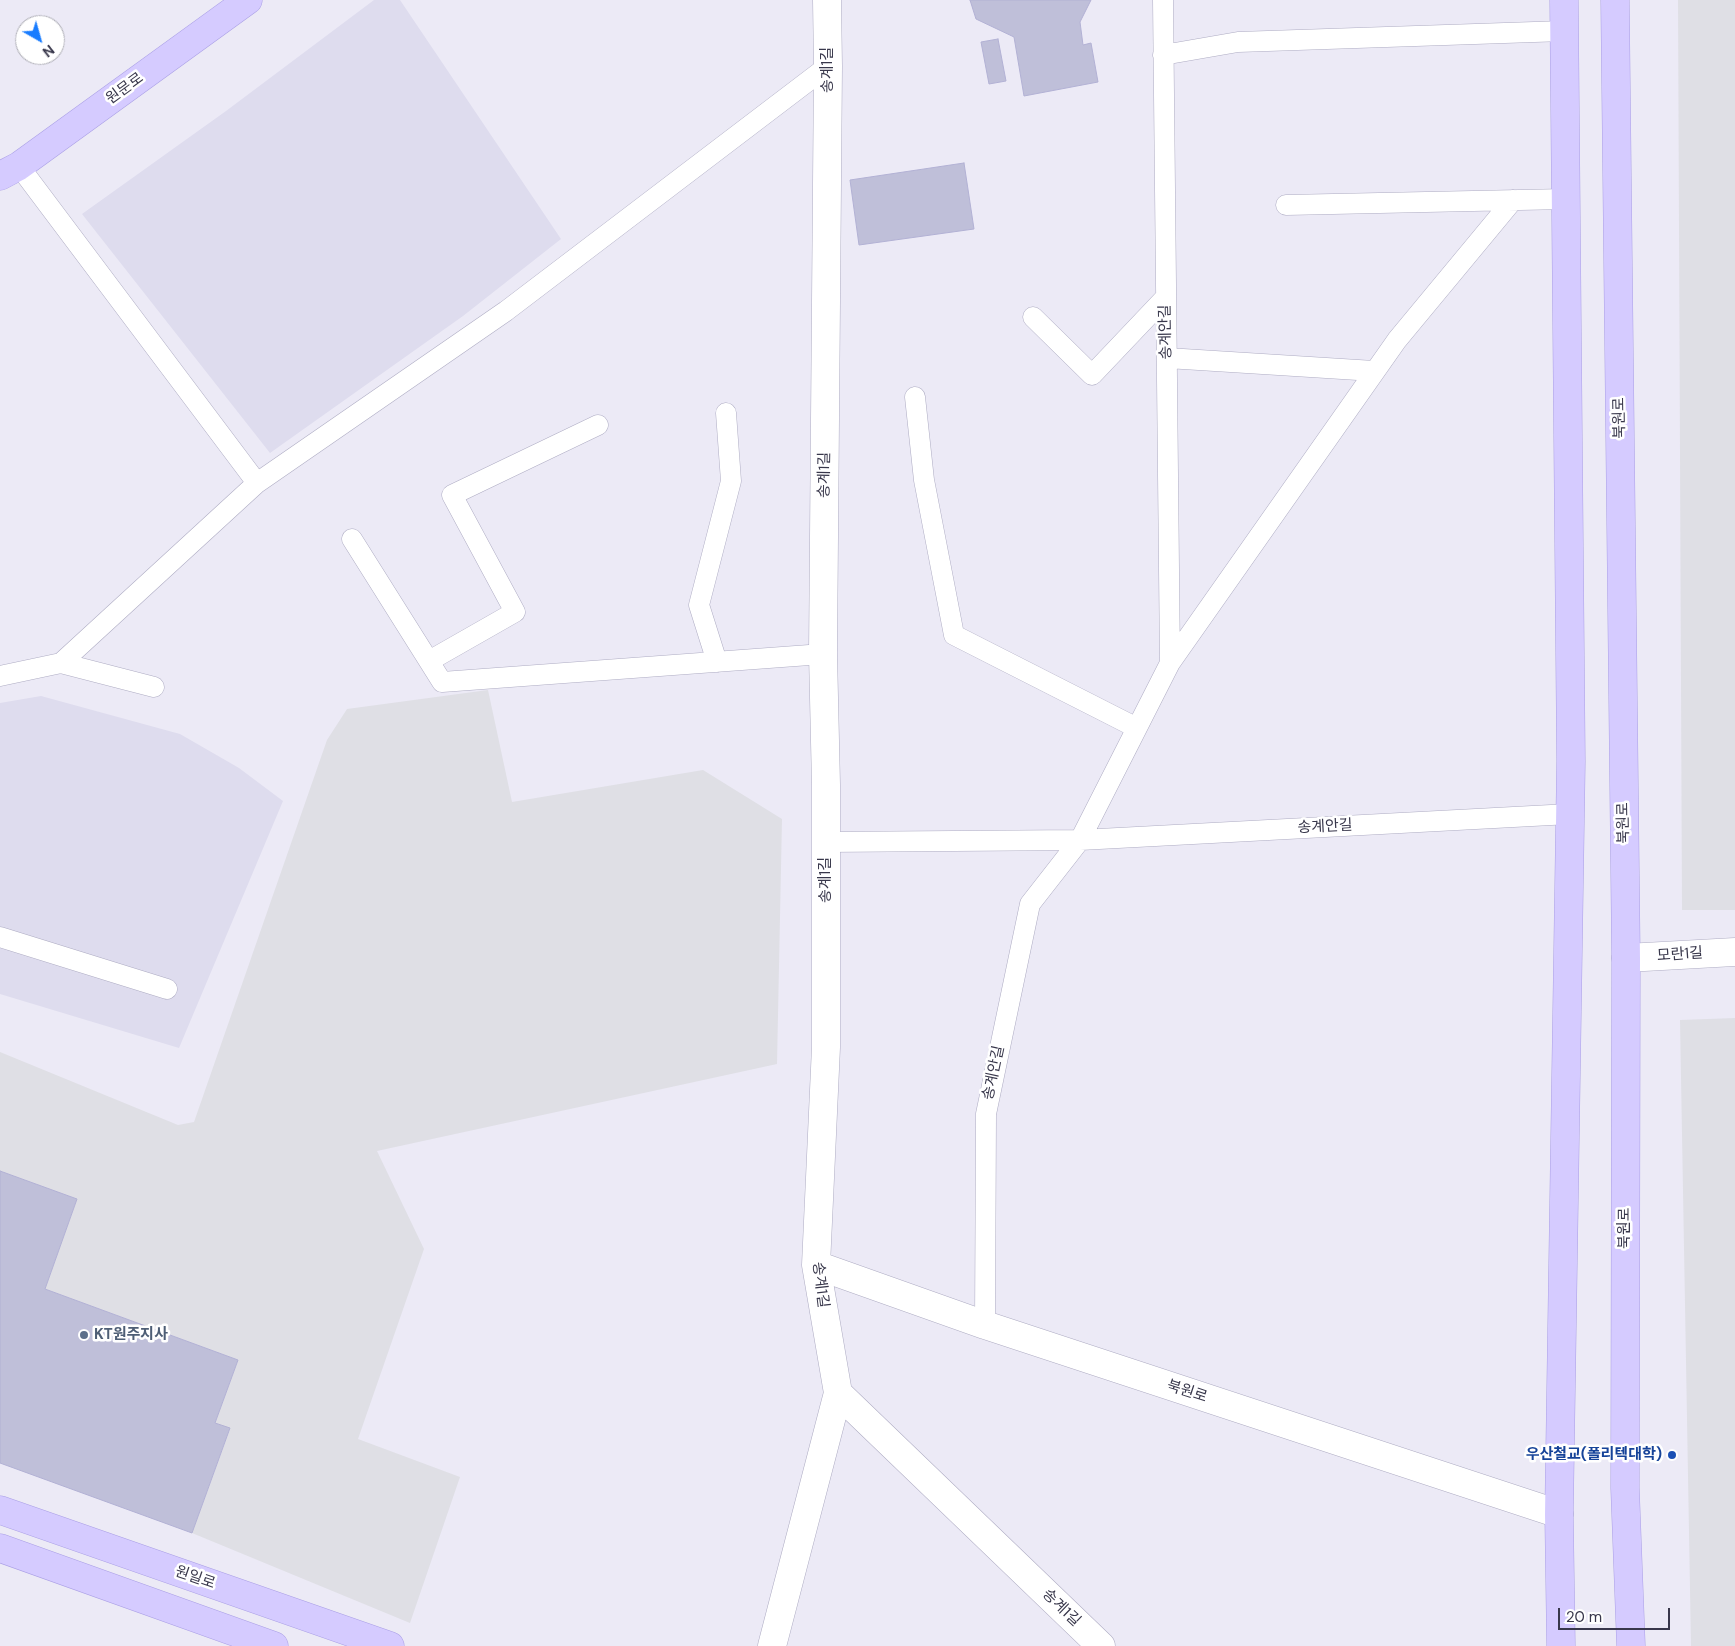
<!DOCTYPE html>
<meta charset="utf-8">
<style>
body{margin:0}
#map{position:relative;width:1735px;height:1646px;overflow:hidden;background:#eceaf6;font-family:"DM Sans",sans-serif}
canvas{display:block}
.north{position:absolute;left:15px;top:15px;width:50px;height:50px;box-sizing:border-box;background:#fff;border:1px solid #afafb7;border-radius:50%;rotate:142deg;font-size:14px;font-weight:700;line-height:20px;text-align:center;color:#38374b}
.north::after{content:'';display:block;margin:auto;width:18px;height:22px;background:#187cff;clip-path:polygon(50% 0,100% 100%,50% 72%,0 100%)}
.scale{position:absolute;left:1558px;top:1608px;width:112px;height:22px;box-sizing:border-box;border:2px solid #38374b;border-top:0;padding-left:6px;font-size:15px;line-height:18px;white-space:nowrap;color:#38374b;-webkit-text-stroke:4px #fff;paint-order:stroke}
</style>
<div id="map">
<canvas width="1735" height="1646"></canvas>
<div class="north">N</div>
<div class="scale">20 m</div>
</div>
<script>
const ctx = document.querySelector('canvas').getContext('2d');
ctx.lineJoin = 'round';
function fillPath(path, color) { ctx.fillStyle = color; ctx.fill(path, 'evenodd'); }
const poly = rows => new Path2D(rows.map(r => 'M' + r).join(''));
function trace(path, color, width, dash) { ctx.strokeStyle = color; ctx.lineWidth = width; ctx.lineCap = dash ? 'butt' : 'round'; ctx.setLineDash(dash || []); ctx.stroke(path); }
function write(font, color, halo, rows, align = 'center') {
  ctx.font = font + ' "DM Sans","Noto Sans KR",sans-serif'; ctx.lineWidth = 5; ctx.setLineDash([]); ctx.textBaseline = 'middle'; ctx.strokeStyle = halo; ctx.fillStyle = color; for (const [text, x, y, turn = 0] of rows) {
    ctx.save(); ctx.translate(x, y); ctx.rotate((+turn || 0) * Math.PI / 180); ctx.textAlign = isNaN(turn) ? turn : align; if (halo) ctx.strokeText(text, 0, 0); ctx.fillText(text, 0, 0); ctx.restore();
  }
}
fillPath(poly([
 [374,0,400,0,561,239,463,316,270,453,82,214,226,111],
 [41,696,180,734,239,768,283,801,179,1048,0,994,0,703]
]), '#dedcee');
fillPath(poly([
 [1678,0,1735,0,1735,910,1682,910],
 [488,690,512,802,703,770,782,819,777,1064,377,1151,424,1249,358,1439,460,1477,410,1623,192,1533,230,1429,215,1423,238,1360,45,1289,77,1199,0,1171,0,1052,178,1125,194,1122,327,740,347,709],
 [1735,1018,1735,1646,1691,1646,1680,1020]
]), '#dfdfe5');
const building = poly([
 [970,0,1091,0,1080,22,1083,45,1091,43,1098,82,1024,96,1014,37,976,19,970,0],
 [998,39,1006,81,989,84,981,42,998,39],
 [964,163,974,229,859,245,850,180,964,163],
 [0,1171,77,1199,45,1289,238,1360,215,1423,230,1428,192,1533,0,1463,0,1171]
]);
fillPath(building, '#bfbfd9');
trace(building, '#b2b1d4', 1);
const lane = poly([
 [1163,0,1170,663],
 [1163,55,1238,42,1564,31],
 [19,166,257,483],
 [1286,205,1566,199],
 [1033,317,1092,375,1166,297],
 [1167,358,1374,371],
 [915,397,924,480,954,635,1137,728],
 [352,539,442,682,823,654],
 [429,661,515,612,452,495,598,425],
 [717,662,699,605,731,481,726,413],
 [61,663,257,483,506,311,828,66],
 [0,676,61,663,154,687],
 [826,842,1080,840,1570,814],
 [0,937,167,989],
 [985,1325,986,1114,1030,904,1080,840,1170,663,1397,340,1513,200]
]);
const street = poly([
 [827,0,828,66,823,654,826,785,826,1047,816,1265,838,1393,1101,1646],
 [1626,958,1735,952],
 [816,1265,985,1325,1559,1514],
 [772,1646,838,1393]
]);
const secondary = poly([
 [1615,0,1626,958,1625,1488,1631,1646],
 [0,176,19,166,248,0],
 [0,1510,390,1646],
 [0,1548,274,1646],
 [1561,1646,1559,1514,1571,761,1564,0]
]);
trace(lane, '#aeacc3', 21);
trace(street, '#aeacc3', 29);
trace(secondary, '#aa9fe5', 29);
trace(lane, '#fff', 20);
trace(street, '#fff', 28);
trace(secondary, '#d5cbff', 28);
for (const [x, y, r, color] of [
 [84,1335,5,"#5c6f8a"],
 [1672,1455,5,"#1a4fb4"]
]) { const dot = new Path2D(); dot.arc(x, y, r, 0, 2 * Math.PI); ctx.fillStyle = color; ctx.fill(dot); trace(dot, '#fff', 2); }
write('15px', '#38374b', '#fff', [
 ["송계1길",828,70,-90],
 ["원문로",125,89,-36],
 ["송계안길",1166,332,-91],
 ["북원로",1620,418,-91],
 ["송계1길",825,475,-89],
 ["북원로",1624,823,-91],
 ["송계안길",1325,827,-3],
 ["송계1길",826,880,-90],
 ["모란1길",1680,955,-4],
 ["송계안길",994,1073,-78],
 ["북원로",1625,1228,-90],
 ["송계1길",820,1285,83],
 ["북원로",1187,1392,18],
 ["원일로",195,1578,19],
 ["송계1길",1061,1608,44]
]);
write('bold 15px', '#4e5e75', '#fff', [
 ["KT원주지사",94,1335]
], 'left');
write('bold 15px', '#164399', '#fff', [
 ["우산철교(폴리텍대학)",1662,1455]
], 'right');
</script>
